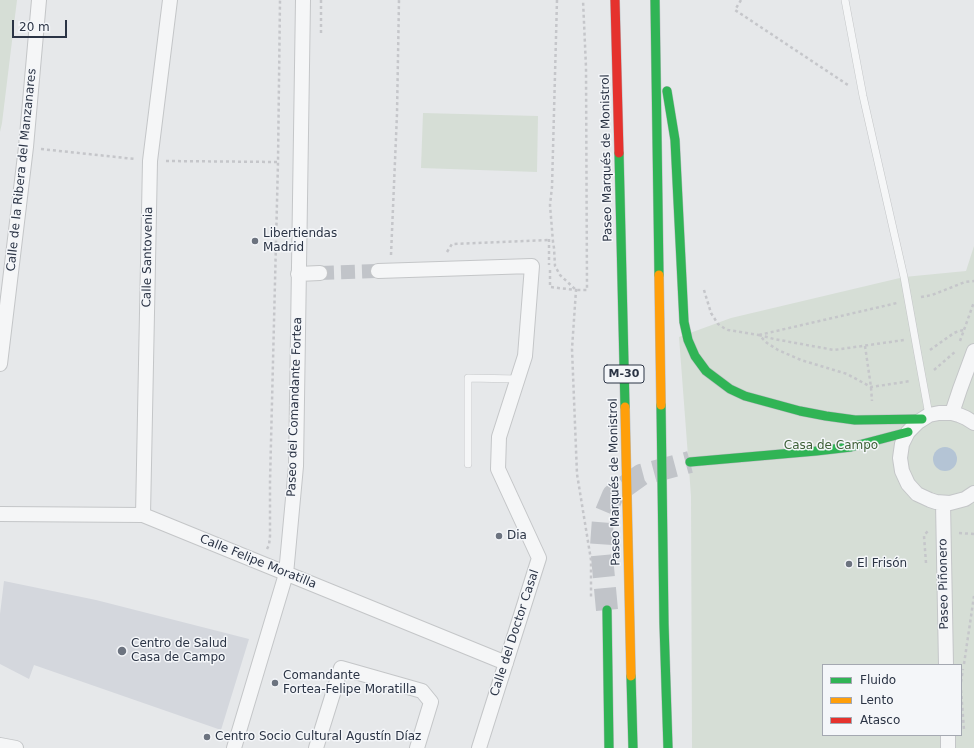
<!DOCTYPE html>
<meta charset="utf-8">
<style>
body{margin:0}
#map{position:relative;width:974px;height:748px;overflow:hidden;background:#e6e8ea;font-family:"DejaVu Sans",sans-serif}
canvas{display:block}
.legend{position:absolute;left:822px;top:664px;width:140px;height:72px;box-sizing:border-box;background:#f4f6f9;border:1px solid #a4a8b1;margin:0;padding:5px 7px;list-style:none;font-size:12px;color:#2b3445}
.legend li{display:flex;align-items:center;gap:8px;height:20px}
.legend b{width:20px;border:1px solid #a4a8b1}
.scale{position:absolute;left:12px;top:20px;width:55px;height:18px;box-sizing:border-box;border:2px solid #2b3445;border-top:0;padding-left:5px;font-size:12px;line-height:14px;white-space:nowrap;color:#2b3445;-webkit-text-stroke:3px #f4f6f9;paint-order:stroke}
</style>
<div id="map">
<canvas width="974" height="748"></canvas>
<ul class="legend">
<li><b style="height:5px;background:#30b455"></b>Fluido</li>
<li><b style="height:5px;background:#ff9f0a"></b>Lento</li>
<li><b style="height:5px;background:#e5322d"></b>Atasco</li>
</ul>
<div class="scale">20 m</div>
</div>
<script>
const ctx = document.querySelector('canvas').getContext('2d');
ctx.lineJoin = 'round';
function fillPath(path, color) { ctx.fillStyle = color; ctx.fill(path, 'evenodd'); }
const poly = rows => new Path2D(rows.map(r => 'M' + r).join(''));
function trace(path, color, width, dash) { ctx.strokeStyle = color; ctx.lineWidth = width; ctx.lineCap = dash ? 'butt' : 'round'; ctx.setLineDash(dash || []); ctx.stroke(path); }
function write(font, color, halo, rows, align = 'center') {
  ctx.font = font + ' "DejaVu Sans",sans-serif'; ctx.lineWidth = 3; ctx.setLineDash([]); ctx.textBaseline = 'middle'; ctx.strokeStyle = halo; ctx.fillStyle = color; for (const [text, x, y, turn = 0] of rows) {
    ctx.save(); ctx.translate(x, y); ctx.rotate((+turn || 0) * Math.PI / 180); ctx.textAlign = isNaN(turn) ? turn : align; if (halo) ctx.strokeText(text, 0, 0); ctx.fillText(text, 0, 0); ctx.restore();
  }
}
fillPath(poly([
 [4,581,96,600,249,639,221,730,34,665,29,679,0,664,0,614]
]), '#d4d7dd');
fillPath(poly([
 [0,0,17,0,2,123,0,132],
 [423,113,538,116,537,172,421,168],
 [974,246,974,748,692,748,691,496,679,337,731,318,904,277,966,271],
 [823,665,961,665,961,735,823,735]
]), '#d6ded6');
fillPath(poly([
 '933 459a12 12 0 1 1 24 0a12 12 0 1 1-24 0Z'
]), '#b4c4d5');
trace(poly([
 [320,273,378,271]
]), '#c1c4c9', 14, [14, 7]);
trace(poly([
 [607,610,601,546,603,519,613,495,641,475,690,462]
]), '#c1c4c9', 22, [22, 11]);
const lane = poly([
 [845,0,863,96,904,277,918,355,929,415],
 [468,464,468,378,518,379]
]);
const street = poly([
 [378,271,532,266,525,356,499,437,498,469,539,558,479,748],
 [298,274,320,273],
 [0,364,26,147,39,0],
 [952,413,960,389,974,351],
 [974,423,966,418,959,415,952,413,939,413,929,415,918,422,908,432,902,444,900,458,902,471,908,484,917,494,930,500,936,502,950,503,965,499,974,493],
 [943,503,946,665],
 [0,514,143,515,506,663],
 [143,515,150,161,170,0],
 [948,735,948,748],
 [0,745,16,748],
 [234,748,286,574,296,466,303,0],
 [316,748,341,668,422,691,431,702,417,748]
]);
const fast = poly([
 [655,0,659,275],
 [667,91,675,140,684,322,688,340,695,356,706,371,730,389,745,396,800,411,826,416,855,420,922,419],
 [619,153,625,407],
 [661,405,664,624,668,748],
 [690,462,816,451,851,447,908,432],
 [607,610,609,748],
 [631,676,633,748]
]);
const slow = poly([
 [659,275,661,405],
 [625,407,631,676]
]);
const jam = poly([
 [615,0,619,153]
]);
trace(lane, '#c4c6c8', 8);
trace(street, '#c4c6c8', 16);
trace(fast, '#b8bbbf', 10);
trace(slow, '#b8bbbf', 10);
trace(jam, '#b8bbbf', 10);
trace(poly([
 [557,0,552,187,550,205,553,242,554,248,555,266,560,275,576,290,587,290,586,67,583,0],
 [741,0,735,10,848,85],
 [321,33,321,0],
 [41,149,135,159],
 [166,161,278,162],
 [549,239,549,265],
 [447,252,452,244,549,240],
 [391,255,397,114,399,0],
 [550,270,550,287,576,290,572,349,577,474,591,560,591,598],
 [704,290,711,313,718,324,724,328,728,330,759,335,767,343,778,350,801,360,847,374,871,387,911,381],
 [921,297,932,295,965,282,974,281],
 [759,335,897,303],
 [759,335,774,339,834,350,904,340],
 [960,341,974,302],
 [865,346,871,387,872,401],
 [930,350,954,333,959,331,964,330],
 [934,370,956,351],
 [959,533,974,534],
 [267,549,269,545,270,536,270,482,278,162,280,0],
 [926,563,924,536,925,534,928,531],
 [964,664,974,596],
 [961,682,963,669],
 [961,690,964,730]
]), '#c5c6ca', 2.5, [3, 3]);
trace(lane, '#f5f6f7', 7);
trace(street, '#f5f6f7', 14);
trace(fast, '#30b455', 9);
trace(slow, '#ff9f0a', 9);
trace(jam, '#e5322d', 9);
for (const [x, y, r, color] of [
 [255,241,4,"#6c737f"],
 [499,536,4,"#6c737f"],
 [849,564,4,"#6c737f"],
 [122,651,5,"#6c737f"],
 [275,683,4,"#6c737f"],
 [207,737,4,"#6c737f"]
]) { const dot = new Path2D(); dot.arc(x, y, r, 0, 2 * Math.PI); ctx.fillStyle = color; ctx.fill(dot); trace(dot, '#f4f6f9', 1.5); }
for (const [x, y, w] of [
 [624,374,40]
]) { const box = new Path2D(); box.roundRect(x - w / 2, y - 9, w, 18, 3); ctx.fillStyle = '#f4f6f9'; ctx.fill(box); trace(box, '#2b3445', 1); }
write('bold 11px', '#2b3445', null, [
 ["M-30",624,374]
]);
write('12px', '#2b3445', '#f4f6f9', [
 ["Paseo Marqués de Monistrol",607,158,-91],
 ["Calle de la Ribera del Manzanares",22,170,-84],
 ["Calle Santovenia",148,257,-89],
 ["Paseo del Comandante Fortea",295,407,-88],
 ["Paseo Marqués de Monistrol",615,482,-91],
 ["Calle Felipe Moratilla",258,562,22],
 ["Paseo Piñonero",944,584,-91],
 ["Calle del Doctor Casal",515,633,-72]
]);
write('12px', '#2b3445', '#f4f6f9', [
 ["Libertiendas",263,234],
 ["Madrid",263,248],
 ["Dia",507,536],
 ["El Frisón",857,564],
 ["Centro de Salud",131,644],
 ["Casa de Campo",131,658],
 ["Comandante",283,676],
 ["Fortea-Felipe Moratilla",283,690],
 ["Centro Socio Cultural Agustín Díaz",215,737]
], 'left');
write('12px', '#3f6138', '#f4f6f9', [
 ["Casa de Campo",831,446]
]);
</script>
